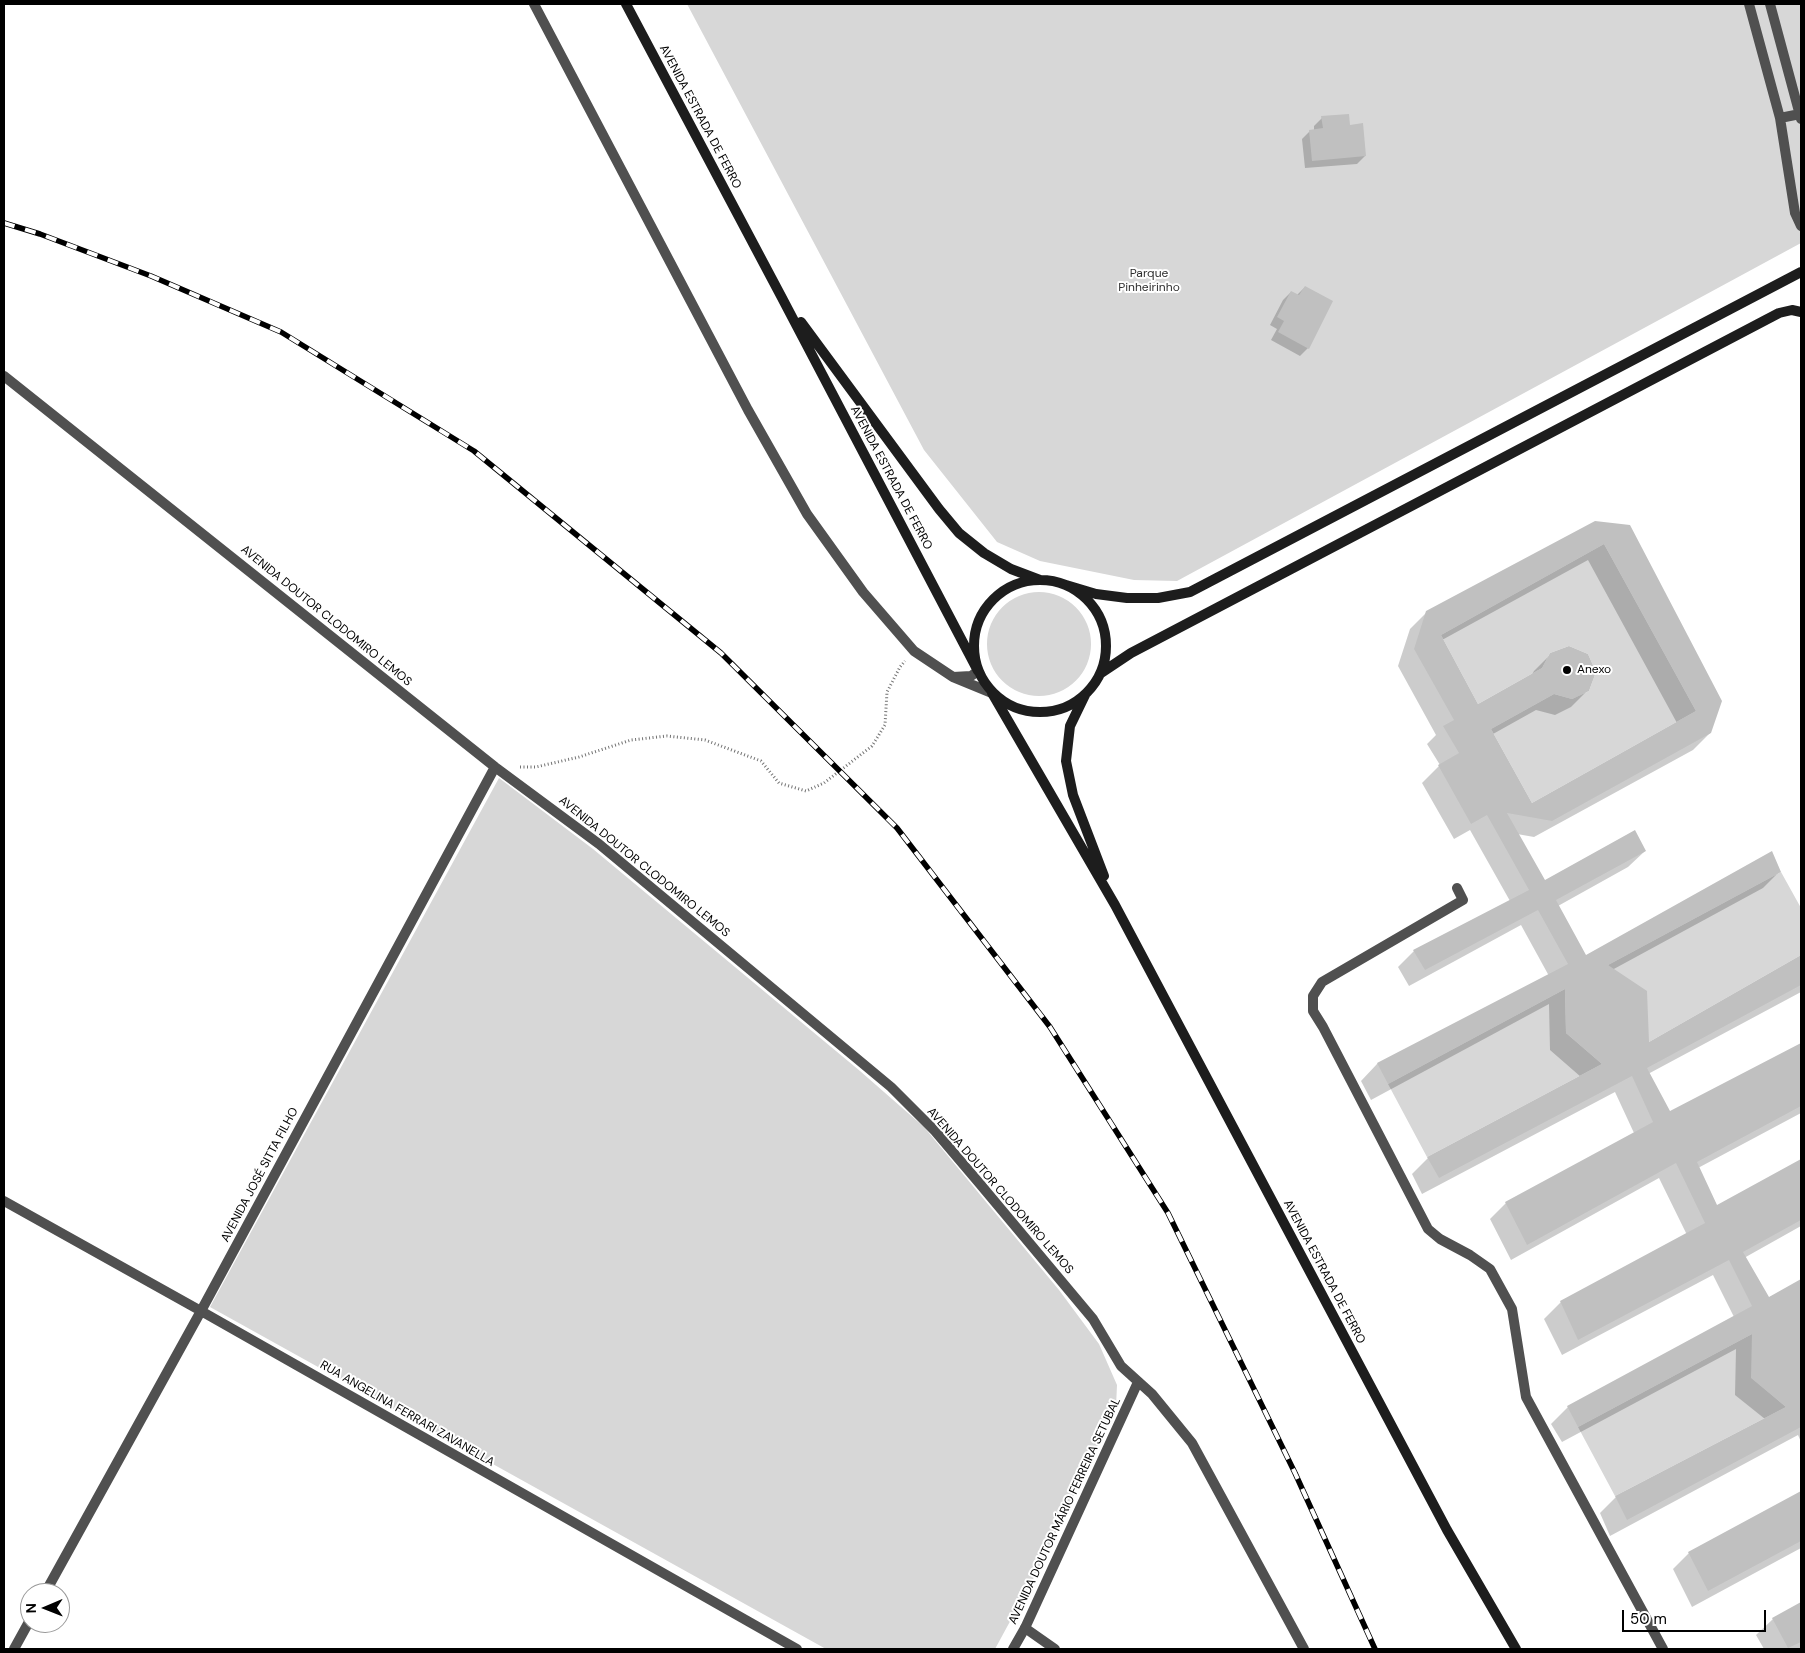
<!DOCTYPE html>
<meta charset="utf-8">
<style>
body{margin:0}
#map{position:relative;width:1805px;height:1653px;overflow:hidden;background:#fff;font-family:"DM Sans",sans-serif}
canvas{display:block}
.frame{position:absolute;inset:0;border:5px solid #000;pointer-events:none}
.north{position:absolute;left:20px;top:1583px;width:50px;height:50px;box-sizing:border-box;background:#fff;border:1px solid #999;border-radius:50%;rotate:269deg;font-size:14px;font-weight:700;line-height:20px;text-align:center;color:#000}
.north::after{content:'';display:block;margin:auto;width:18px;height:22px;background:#000;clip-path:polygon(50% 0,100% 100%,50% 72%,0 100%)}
.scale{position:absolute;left:1622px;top:1610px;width:144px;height:22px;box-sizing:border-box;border:2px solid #000;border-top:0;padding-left:6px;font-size:15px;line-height:18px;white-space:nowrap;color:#000;-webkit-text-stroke:4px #fff;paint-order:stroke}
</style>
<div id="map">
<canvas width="1805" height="1653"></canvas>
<div class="frame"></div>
<div class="north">N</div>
<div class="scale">50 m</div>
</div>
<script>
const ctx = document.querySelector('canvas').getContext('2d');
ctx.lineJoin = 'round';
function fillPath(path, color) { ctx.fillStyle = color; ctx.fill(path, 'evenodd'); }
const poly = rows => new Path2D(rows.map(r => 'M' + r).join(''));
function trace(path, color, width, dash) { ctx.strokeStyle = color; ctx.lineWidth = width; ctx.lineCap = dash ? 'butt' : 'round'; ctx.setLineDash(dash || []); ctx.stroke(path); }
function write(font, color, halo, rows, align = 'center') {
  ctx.font = font + ' "DM Sans",sans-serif'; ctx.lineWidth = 4; ctx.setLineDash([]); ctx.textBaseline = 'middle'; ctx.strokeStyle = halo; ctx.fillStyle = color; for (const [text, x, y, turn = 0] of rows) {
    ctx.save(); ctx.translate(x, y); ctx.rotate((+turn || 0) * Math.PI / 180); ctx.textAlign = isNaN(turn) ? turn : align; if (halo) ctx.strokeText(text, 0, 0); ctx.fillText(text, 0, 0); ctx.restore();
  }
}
fillPath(poly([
 [687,4,1801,4,1801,243,1177,581,1134,580,1040,561,997,542,924,450],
 [1604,544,1696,711,1532,803,1491,729,1554,694,1572,699,1589,691,1596,672,1588,654,1569,646,1550,653,1542,668,1478,704,1441,635],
 '987 644a52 52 0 1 1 104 0a52 52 0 1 1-104 0Z',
 [499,778,593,849,860,1071,924,1127,1059,1290,1099,1344,1117,1385,1116,1407,1038,1570,995,1649,826,1649,210,1307],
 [1781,872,1801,908,1801,955,1649,1042,1608,965],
 [1565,989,1566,1033,1602,1064,1427,1157,1388,1084],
 [1752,1334,1752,1378,1786,1407,1615,1496,1578,1427]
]), '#d7d7d7');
fillPath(poly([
 [1322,118,1349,126,1365,156,1357,164,1305,168,1302,139,1310,131,1314,131,1314,126],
 [1305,287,1308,348,1300,356,1271,340,1277,329,1270,325,1283,300,1291,292,1297,295],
 [1595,522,1710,733,1693,750,1534,837,1517,834,1544,882,1645,851,1628,867,1558,906,1585,957,1779,872,1763,888,1612,970,1647,1044,1801,956,1801,992,1648,1074,1669,1113,1801,1045,1801,1113,1698,1168,1717,1206,1801,1160,1801,1226,1744,1258,1768,1298,1801,1281,1801,1313,1799,1314,1801,1316,1801,1442,1798,1435,1610,1536,1600,1513,1616,1497,1765,1419,1735,1395,1736,1349,1562,1442,1551,1424,1568,1407,1734,1317,1713,1275,1562,1355,1544,1319,1561,1302,1687,1235,1659,1178,1511,1260,1490,1219,1506,1203,1634,1133,1615,1092,1422,1194,1412,1174,1428,1158,1581,1077,1550,1050,1549,1004,1371,1100,1361,1081,1377,1064,1549,976,1521,925,1409,986,1398,967,1414,951,1510,901,1470,830,1454,839,1422,783,1440,765,1427,744,1436,735,1398,666,1410,629,1427,612],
 [1588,560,1677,723,1531,804,1493,734,1536,710,1555,715,1571,707,1588,690,1551,654,1534,671,1531,676,1478,706,1442,640],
 [1801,1492,1801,1548,1692,1607,1673,1569,1689,1553],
 [1801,1603,1801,1649,1764,1649,1756,1635,1773,1619]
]), '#0003');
fillPath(poly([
 [1349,114,1350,125,1363,123,1366,156,1312,161,1309,130,1323,128,1321,116],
 [1305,286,1333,301,1309,349,1278,332,1284,321,1277,317,1291,291,1299,295],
 [1595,521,1630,525,1722,701,1711,733,1552,821,1507,813,1545,880,1635,830,1646,851,1556,900,1586,955,1772,851,1781,872,1608,965,1647,991,1649,1042,1801,955,1801,985,1647,1068,1670,1111,1801,1043,1801,1106,1697,1162,1717,1205,1801,1159,1801,1220,1743,1252,1769,1297,1801,1279,1801,1427,1627,1520,1615,1496,1786,1407,1751,1378,1752,1334,1578,1427,1567,1406,1752,1306,1729,1260,1578,1340,1560,1301,1705,1223,1676,1163,1527,1245,1505,1202,1653,1122,1632,1076,1439,1178,1427,1157,1602,1064,1566,1033,1565,989,1388,1084,1377,1063,1568,964,1538,910,1425,970,1413,950,1529,890,1487,815,1471,824,1438,765,1459,753,1443,726,1454,720,1414,649,1426,611],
 [1604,544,1696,711,1532,803,1491,729,1554,694,1572,699,1589,691,1596,672,1588,654,1569,646,1550,653,1542,668,1478,704,1441,635],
 [1801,1491,1801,1541,1708,1591,1688,1552],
 [1801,1602,1801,1642,1788,1648,1772,1618]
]), '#c0c0c0');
trace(poly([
 [520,767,536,767,579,757,631,740,667,736,705,740,761,761,779,783,806,791,824,783,872,746,885,725,887,692,900,667,905,661]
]), '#727272', 3, [1, 2.5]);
trace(poly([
 [534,4,748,410,807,514,863,592,914,651,953,677],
 [1749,4,1780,118,1795,213,1801,226],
 [1770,4,1801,119],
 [1780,118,1800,114],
 [978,671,971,676,953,677,992,693],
 [1457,888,1463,900,1322,982,1313,996,1313,1011,1323,1027,1428,1229,1440,1239,1470,1255,1490,1269,1512,1309,1526,1397,1663,1649],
 [1025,1628,1055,1649]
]), '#505050', 10);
trace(poly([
 [4,376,495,767,599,844,891,1087,935,1131,980,1184,1093,1319,1121,1366,1152,1394,1192,1443,1304,1649],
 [4,1201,201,1311,797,1649],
 [45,1593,201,1311,495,767],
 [14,1649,30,1620],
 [1013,1649,1025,1628,1138,1382]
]), '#505050', 10);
trace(poly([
 [626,4,781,296,978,671],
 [801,322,939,509,959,533,984,553,1011,569,1040,580],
 '974 646a66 66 0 1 1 132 0a66 66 0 1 1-132 0Z',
 [1066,585,1096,594,1127,598,1158,598,1190,592,1801,272],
 [1101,673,1131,653,1779,313,1792,310,1801,312],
 [992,693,1115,905,1447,1530,1516,1649],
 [1085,695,1070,726,1066,761,1073,795,1104,876]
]), '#1d1d1d', 10);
const rail = poly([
 [4,223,40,234,151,276,281,332,474,451,721,653,897,828,1050,1027,1168,1213,1295,1473,1375,1649]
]);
trace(rail, '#000', 5.5);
trace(rail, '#fff', 4, [11]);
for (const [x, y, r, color] of [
 [1567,670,5,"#000"]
]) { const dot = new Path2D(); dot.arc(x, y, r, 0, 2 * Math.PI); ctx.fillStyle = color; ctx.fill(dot); trace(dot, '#fff', 2); }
write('12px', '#000', '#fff', [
 ["AVENIDA ESTRADA DE FERRO",700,117,62],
 ["AVENIDA ESTRADA DE FERRO",891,478,62],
 ["AVENIDA DOUTOR CLODOMIRO LEMOS",326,616,39],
 ["AVENIDA DOUTOR CLODOMIRO LEMOS",644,867,39],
 ["AVENIDA JOSÉ SITTA FILHO",260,1175,-62],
 ["AVENIDA DOUTOR CLODOMIRO LEMOS",1000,1191,49],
 ["AVENIDA ESTRADA DE FERRO",1324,1272,62],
 ["RUA ANGELINA FERRARI ZAVANELLA",407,1414,30],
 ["AVENIDA DOUTOR MÁRIO FERREIRA SETUBAL",1065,1511,-65]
]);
write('12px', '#2e2e2e', '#fff', [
 ["Parque",1149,274],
 ["Pinheirinho",1149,288]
]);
write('12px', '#000', '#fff', [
 ["Anexo",1577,670]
], 'left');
</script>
